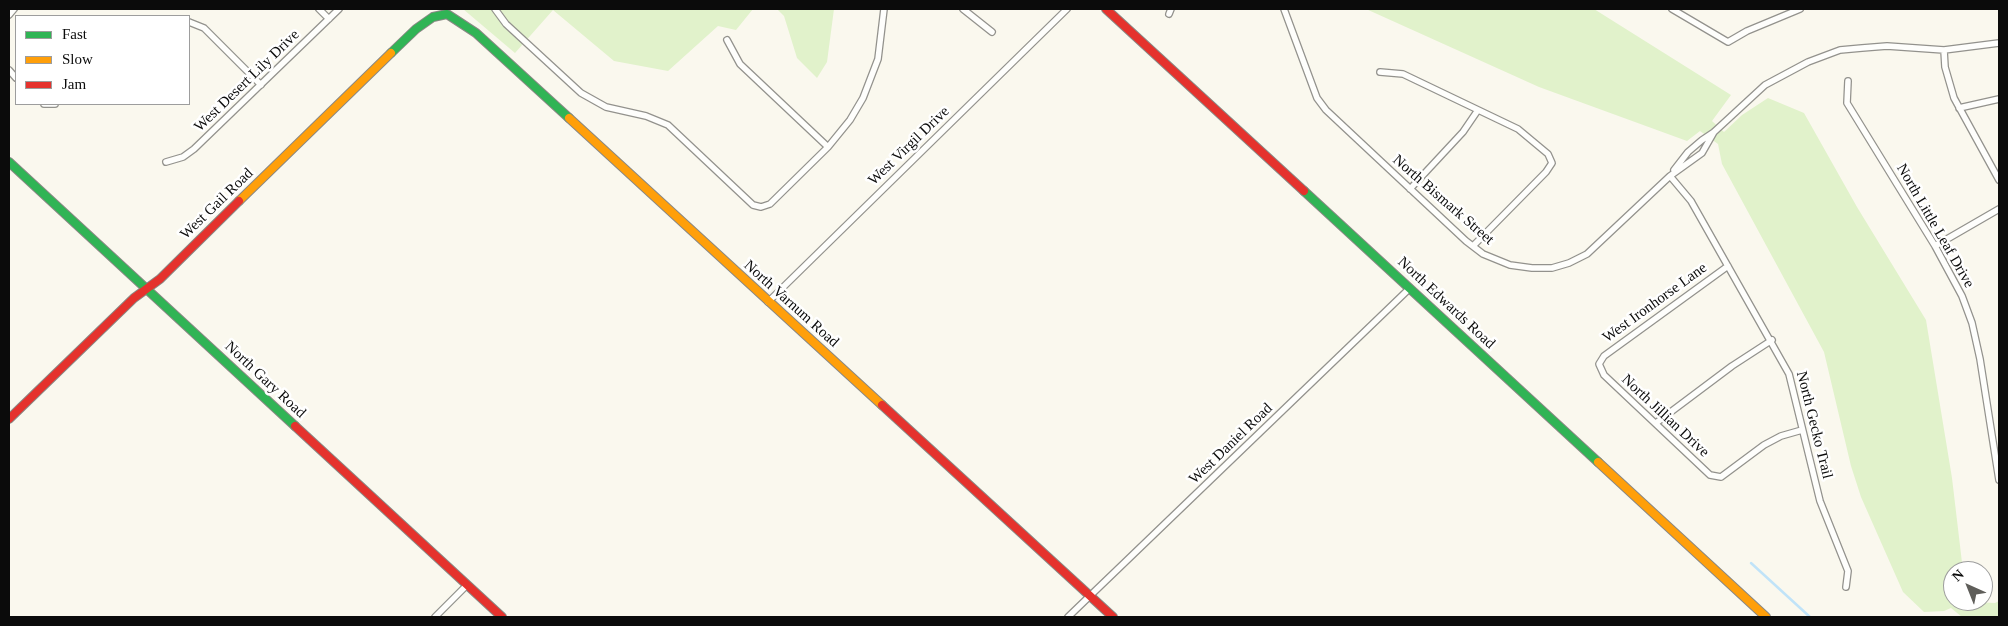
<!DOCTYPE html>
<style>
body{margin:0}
#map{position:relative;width:2008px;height:626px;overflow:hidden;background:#faf8ee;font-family:Georgia,serif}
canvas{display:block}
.frame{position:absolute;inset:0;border:10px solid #0b0b0b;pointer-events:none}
.legend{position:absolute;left:15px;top:15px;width:175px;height:90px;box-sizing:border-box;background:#fff;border:1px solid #9d9d9d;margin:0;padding:6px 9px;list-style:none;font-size:15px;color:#0b0b0b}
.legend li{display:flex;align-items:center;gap:10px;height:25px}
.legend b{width:25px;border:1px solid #9d9d9d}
.north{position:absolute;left:1943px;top:561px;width:50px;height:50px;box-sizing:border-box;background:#fff;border:1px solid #9d9d9d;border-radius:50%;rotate:316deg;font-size:14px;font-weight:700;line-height:20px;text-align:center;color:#0b0b0b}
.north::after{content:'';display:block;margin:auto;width:18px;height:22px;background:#5f5e5a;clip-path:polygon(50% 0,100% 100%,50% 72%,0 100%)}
</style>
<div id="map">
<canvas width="2008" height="626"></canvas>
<div class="frame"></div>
<ul class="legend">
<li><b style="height:6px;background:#30b455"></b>Fast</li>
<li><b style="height:6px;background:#ff9f0a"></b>Slow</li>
<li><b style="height:6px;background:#e5322d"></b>Jam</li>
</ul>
<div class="north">N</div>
</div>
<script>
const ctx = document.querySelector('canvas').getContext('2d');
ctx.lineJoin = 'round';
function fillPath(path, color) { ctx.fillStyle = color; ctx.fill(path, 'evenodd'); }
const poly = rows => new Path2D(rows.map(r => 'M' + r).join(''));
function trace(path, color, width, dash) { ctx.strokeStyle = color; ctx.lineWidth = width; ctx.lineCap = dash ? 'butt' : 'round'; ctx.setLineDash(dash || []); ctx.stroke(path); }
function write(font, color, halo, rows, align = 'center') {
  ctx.font = font + ' Georgia,serif'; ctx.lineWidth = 5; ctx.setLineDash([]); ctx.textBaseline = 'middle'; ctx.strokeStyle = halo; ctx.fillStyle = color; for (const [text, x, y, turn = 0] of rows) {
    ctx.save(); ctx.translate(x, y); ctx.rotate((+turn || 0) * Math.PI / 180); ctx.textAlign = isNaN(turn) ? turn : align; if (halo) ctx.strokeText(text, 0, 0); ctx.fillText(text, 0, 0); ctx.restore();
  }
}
fillPath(poly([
 [463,9,753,9,736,30,718,26,668,71,614,61,553,10,515,53],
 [777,9,834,9,827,62,817,78,797,58,784,16],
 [1366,9,1594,9,1731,95,1712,121,1724,132,1742,115,1768,98,1804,113,1857,207,1926,320,1952,478,1963,571,1953,571,1953,601,1995,603,1999,601,1999,617,1962,617,1951,608,1944,611,1924,612,1903,592,1861,497,1851,466,1824,352,1722,164,1718,144,1700,131,1687,141,1539,87]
]), '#e1f2cb');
trace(poly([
 [1751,563,1810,617]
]), '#c0e3f8', 2.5);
const street = poly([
 [319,9,329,19],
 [495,9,506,24,581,93,606,107,646,116,668,125,753,205,761,207,770,204,828,147,850,120,863,98,878,59,884,9],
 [963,9,992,32],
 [1284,9,1317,98,1326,110,1466,241,1483,254,1510,265,1532,268,1552,268,1569,263,1587,254,1670,176,1702,153,1714,132],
 [1672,9,1728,42,1747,31,1800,9],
 [1169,14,1171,9],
 [9,15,14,9],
 [189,22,204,28,261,85],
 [727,40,740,64,828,147],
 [1944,50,1945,67,1954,98,1999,180],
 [9,70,16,78],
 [1380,72,1403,74,1518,129,1548,154,1552,163,1546,172,1473,246],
 [1848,81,1847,103,1935,246,1962,296,1972,323,1980,359,1999,480],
 [44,104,55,104],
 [1959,108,1999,99],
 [166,162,183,157,194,149,339,9],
 [1674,170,1688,152,1702,140,1714,132,1765,85,1808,62,1840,50,1862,48,1887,46,1944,50,1999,43],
 [1670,176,1691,201,1789,374,1820,501,1848,571,1846,587],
 [1410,189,1463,132,1478,110],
 [1935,246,1999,209],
 [1728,266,1604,356,1599,364,1604,375,1710,475,1721,477,1764,445,1781,436,1802,430],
 [768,302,1067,9],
 [1656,423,1732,366,1772,340],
 [435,617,467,585],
 [1068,617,1410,288]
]);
const fast = poly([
 [391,53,416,29,433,17,447,14,476,33,569,118],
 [9,162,295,426],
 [1304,191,1598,462]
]);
const slow = poly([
 [569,118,882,405],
 [239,201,391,53],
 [1598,462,1766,617]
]);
const jam = poly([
 [1106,9,1304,191],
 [882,405,1113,617],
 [9,419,134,298,160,279,239,201],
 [295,426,502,617]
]);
trace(street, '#93928d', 8);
trace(fast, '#898884', 10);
trace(slow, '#898884', 10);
trace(jam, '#898884', 10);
trace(street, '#fefefc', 5.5);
trace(fast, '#30b455', 8);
trace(slow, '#ff9f0a', 8);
trace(jam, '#e5322d', 8);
write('15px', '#0b0b0b', '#fff', [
 ["West Desert Lily Drive",247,81,-44],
 ["West Virgil Drive",909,146,-44],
 ["North Bismark Street",1443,200,41],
 ["West Gail Road",217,204,-44],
 ["North Little Leaf Drive",1935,226,60],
 ["North Edwards Road",1446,303,43],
 ["West Ironhorse Lane",1655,303,-36],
 ["North Varnum Road",791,304,42],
 ["North Gary Road",265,380,43],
 ["North Jillian Drive",1665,416,43],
 ["North Gecko Trail",1814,425,76],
 ["West Daniel Road",1231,444,-44]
]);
</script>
